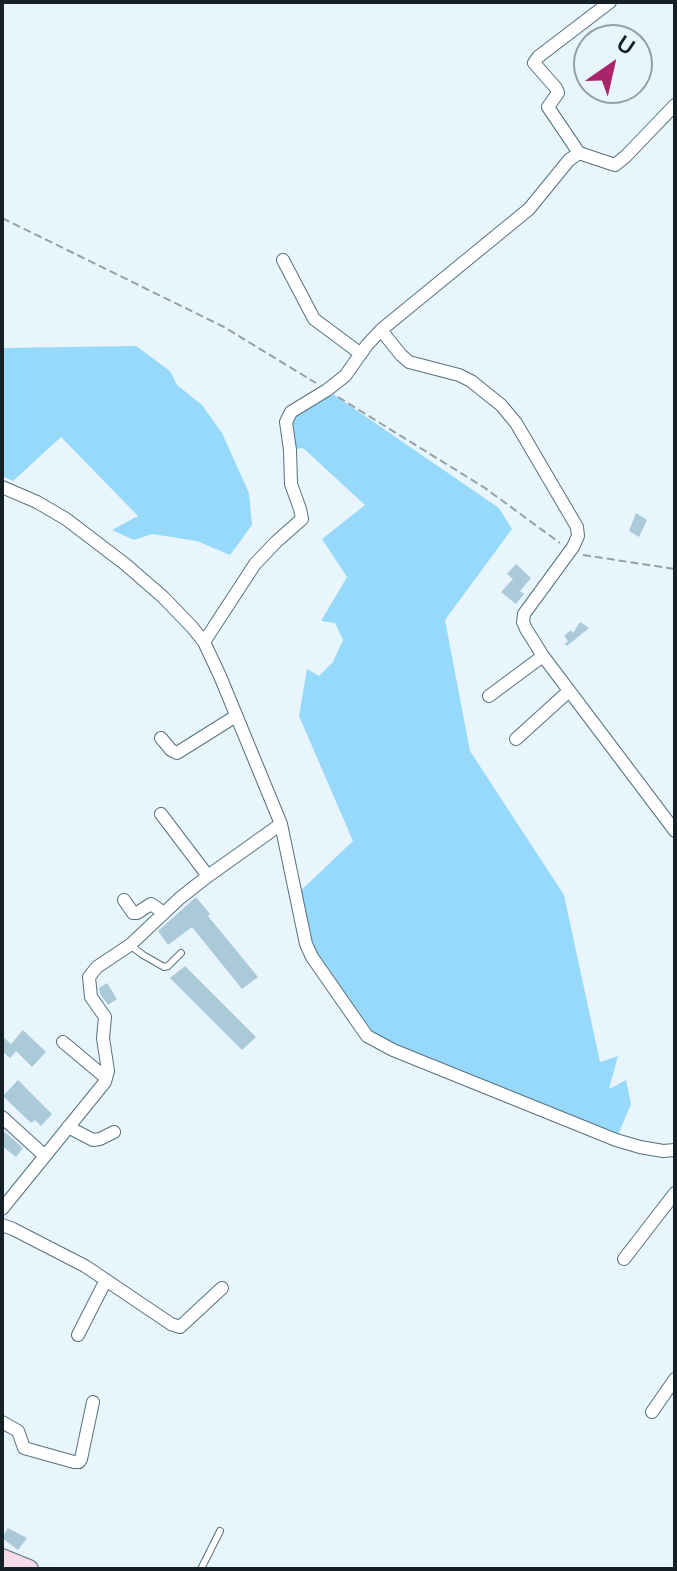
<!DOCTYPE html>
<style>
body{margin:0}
#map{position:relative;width:677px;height:1571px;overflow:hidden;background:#e9f5fc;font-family:"Nunito Sans",sans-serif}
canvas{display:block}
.frame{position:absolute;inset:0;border:4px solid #152026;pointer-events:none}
.north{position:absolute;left:573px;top:24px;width:80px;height:80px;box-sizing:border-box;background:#e9f5fc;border:2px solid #94a0a6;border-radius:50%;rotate:34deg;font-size:22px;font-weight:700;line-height:32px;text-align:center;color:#152026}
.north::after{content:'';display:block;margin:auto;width:28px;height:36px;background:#aa246c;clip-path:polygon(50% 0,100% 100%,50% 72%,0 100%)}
</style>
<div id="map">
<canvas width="677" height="1571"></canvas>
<div class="frame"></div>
<div class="north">U</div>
</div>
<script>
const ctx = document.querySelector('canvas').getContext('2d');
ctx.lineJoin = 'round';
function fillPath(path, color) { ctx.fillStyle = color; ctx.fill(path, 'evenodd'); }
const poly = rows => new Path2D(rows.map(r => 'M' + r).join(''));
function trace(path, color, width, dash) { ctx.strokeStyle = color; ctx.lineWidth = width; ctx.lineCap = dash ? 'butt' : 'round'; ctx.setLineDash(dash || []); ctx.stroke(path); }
fillPath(poly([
 [136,346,170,371,177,385,202,405,222,433,249,493,252,525,230,555,197,541,152,534,134,540,112,530,138,516,61,437,13,481,2,476,2,348],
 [327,390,499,508,512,529,445,620,470,751,564,895,600,1062,618,1056,609,1089,626,1080,631,1104,616,1140,375,1042,312,957,295,896,353,841,299,716,307,669,319,676,333,662,343,640,335,623,321,621,347,577,322,539,365,505,303,448,290,450,288,417]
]), '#97d9fb');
fillPath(poly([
 [636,513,647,520,639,537,629,531],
 [516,564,531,578,520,591,524,594,516,604,501,592,513,579,507,574],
 [580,622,589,628,567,646,565,644,568,641,564,636,571,630,573,633],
 [196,897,210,914,208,916,258,977,242,989,192,927,168,945,158,931],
 [185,966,256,1037,242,1050,170,978],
 [107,983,117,999,108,1005,100,994,99,988],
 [23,1030,46,1052,32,1067,16,1051,10,1058,2,1051,2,1036,11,1044],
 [18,1080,52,1114,41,1126,35,1120,31,1123,3,1096],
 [5,1132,23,1148,16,1157,2,1146,2,1136],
 [8,1528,27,1538,18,1550,2,1538]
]), '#aac9d9');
const lane = poly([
 [130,945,143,955,164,967,168,966,181,953],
 [201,1569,220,1531]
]);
const street = poly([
 [579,153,548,107,558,93,556,88,534,63,538,57,610,2],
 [283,260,314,319,361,354],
 [381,330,401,355,409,362,459,375,471,381,501,405,516,423,577,527,578,536,573,547,524,614,523,622,526,629,543,656,675,831],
 [2,487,37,502,66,519,125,564,163,597,192,627,204,642,220,676,281,824,306,944,312,957,367,1036,393,1050,616,1140,640,1147,663,1151,675,1150],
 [204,642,255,564,276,542,302,519,300,509,291,484,290,450,286,422,291,412,327,390,345,376,367,345,381,330,529,209,569,160,579,153,615,165,626,156,675,105],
 [489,696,543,656],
 [161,738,171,750,177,753,236,716],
 [516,739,569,691],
 [161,814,208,876],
 [124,900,133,913,137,913,151,904,164,913],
 [63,1042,106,1078],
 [2,1117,45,1156],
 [68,1127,93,1140,100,1139,114,1132],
 [2,1209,105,1082,108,1071,103,1038,105,1017,91,997,89,977,97,967,130,945,180,898,208,876,281,824],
 [2,1225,13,1229,85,1266,171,1324,180,1327,222,1288],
 [624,1259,675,1193],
 [78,1335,106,1280],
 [652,1412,675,1379],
 [2,1422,18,1431,24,1448,74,1462,79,1462,81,1459,93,1402]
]);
const secondary = poly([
 [2,1558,29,1569]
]);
trace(lane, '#557180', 8);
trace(street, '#557180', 14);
trace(secondary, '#557180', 20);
trace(poly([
 [2,218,224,327,316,383],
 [338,397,485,488,560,543],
 [583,555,675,569]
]), '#95a1a7', 2, [8, 4]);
trace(lane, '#fff', 6);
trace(street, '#fff', 12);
trace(secondary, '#f7dce7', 18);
</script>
